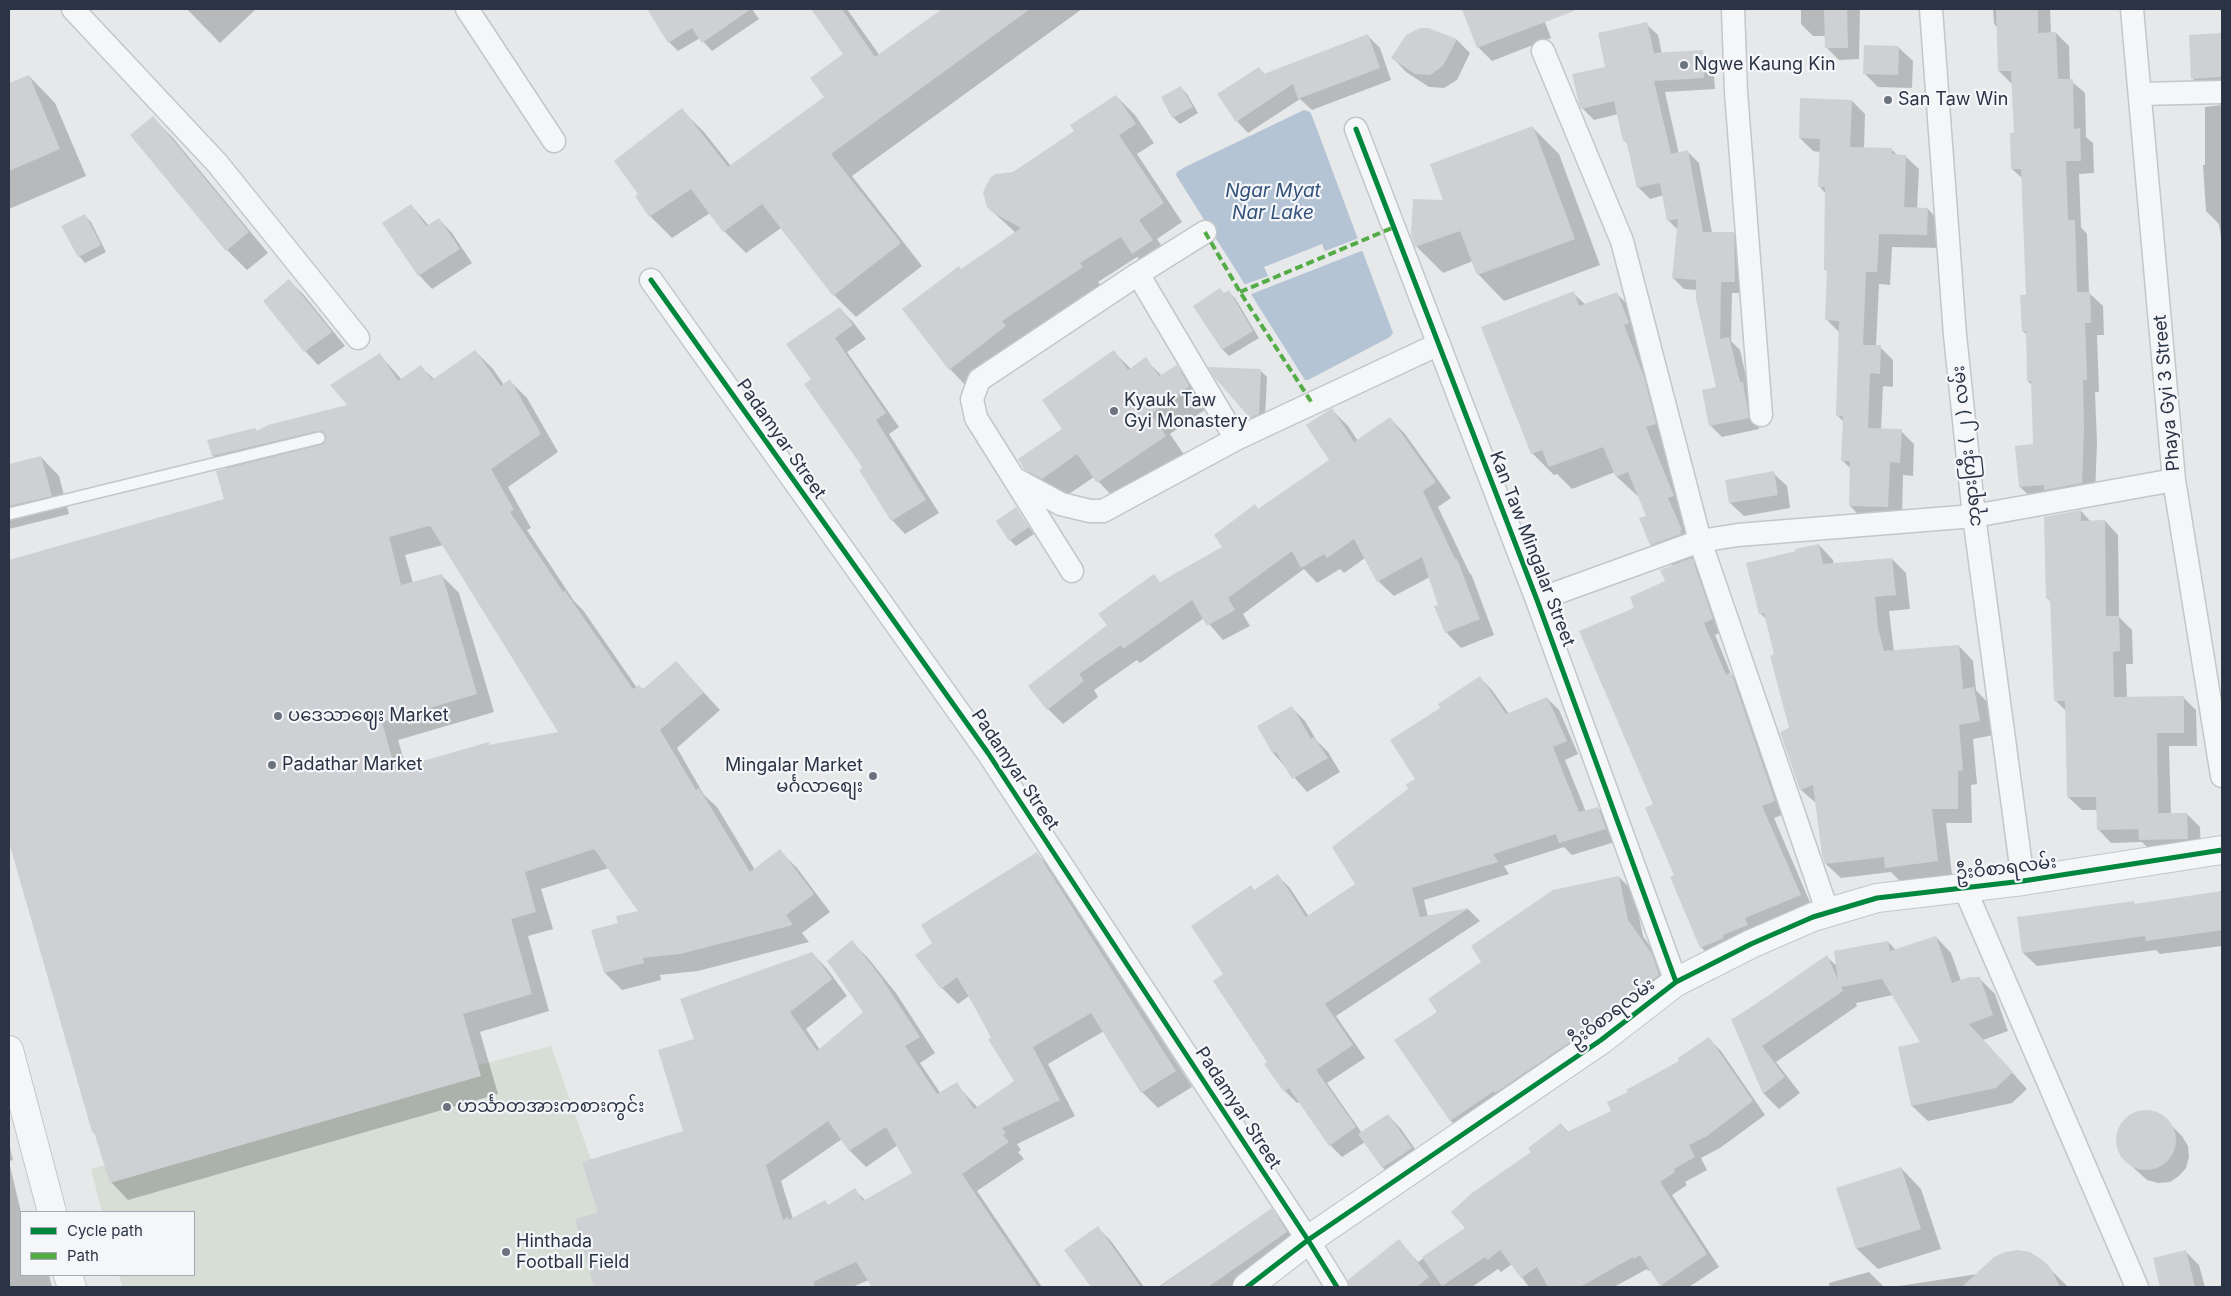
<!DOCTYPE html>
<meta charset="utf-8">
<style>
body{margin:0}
#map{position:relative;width:2231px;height:1296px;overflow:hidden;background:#e6e8ea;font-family:Inter,sans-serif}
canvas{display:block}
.frame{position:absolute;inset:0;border:10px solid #2b3445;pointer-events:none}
.legend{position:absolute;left:20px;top:1211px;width:175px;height:65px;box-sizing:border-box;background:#f4f6f9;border:1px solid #a4a8b1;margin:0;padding:6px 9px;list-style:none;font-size:15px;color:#2b3445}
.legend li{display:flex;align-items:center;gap:10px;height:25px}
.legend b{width:25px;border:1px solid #a4a8b1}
</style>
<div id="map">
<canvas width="2231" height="1296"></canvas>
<div class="frame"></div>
<ul class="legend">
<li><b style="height:6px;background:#00873e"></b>Cycle path</li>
<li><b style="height:6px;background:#54ac47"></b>Path</li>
</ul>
</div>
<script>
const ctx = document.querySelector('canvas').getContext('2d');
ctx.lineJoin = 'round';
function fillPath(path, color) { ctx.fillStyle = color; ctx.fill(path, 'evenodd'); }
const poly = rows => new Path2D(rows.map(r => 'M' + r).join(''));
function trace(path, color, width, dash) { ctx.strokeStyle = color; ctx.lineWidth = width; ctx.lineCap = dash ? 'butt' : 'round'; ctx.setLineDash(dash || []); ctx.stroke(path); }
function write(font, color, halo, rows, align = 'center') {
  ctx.font = font + ' Inter,"Noto Sans Myanmar",sans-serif'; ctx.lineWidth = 4.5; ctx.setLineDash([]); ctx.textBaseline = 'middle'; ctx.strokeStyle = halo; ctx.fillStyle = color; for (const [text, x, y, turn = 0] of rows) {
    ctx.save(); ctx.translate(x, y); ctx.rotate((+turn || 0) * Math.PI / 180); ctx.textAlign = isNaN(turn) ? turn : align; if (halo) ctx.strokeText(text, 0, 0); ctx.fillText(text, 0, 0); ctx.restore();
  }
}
fillPath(poly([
 [551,1046,636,1287,123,1287,119,1275,194,1275,194,1212,102,1212,91,1169]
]), '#d6ded6');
fillPath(poly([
 [1304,110,1310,112,1312,116,1393,333,1390,337,1308,380,1305,380,1176,175,1177,172,1185,167]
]), '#b4c4d5');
fillPath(poly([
 [1359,238,1364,250,1249,295,1243,285,1268,276,1264,267,1322,244,1325,251]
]), '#e6e8ea');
fillPath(poly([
 [187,9,256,9,220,43],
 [658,9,752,9,759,19,712,51,700,38,678,51,669,42,655,11],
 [813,9,847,9,880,56,944,9,1082,9,852,176,922,266,856,317,834,295,781,228,746,253,724,231,710,213,672,238,650,216,637,196,639,194,682,110,704,132,731,166,826,97,844,55],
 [1464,9,1540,9,1551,38,1492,61,1478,47],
 [1801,9,1860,9,1859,59,1839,60,1827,48,1826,36,1813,36,1801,24],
 [1993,9,2050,9,2051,33,2056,33,2069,46,2070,80,2085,93,2086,137,2093,143,2094,173,2079,174,2081,227,2087,234,2089,293,2103,306,2104,335,2097,335,2099,392,2095,392,2097,442,2095,496,2033,499,2020,487,2034,445,2032,385,2028,381,2027,335,2023,331,2027,296,2023,179,2012,169,2015,134,2012,84,1999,71,1998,28,1994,24],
 [1646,24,1658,35,1662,54,1702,52,1713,63,1715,89,1665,92,1679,154,1688,152,1699,163,1712,233,1733,233,1745,245,1746,293,1732,293,1731,341,1740,350,1749,390,1754,395,1759,429,1722,437,1710,425,1718,388,1697,290,1684,289,1673,278,1678,230,1668,220,1664,195,1650,199,1638,187,1628,144,1624,140,1618,114,1594,120,1582,108,1606,68],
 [1428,29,1457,40,1470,53,1457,80,1444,88,1429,87,1406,72,1393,58],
 [2222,34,2222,92,2206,92,2193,79,2190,36],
 [1368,36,1380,48,1391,80,1312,110,1300,99,1248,133,1237,121,1259,68,1265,75],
 [1899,48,1913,61,1912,88,1878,87,1864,73],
 [29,76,55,103,86,176,9,209,9,85],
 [1180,87,1187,94,1198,113,1180,124,1173,117,1162,98],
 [1116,96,1135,115,1154,143,1137,154,1182,222,1157,239,1171,260,1152,272,1137,257,1098,282,1101,286,968,388,950,369,962,270,1016,233,993,212,1013,173,1075,131],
 [1852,101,1865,114,1864,149,1891,149,1898,156,1905,156,1919,169,1917,209,1928,209,1941,223,1940,248,1892,247,1890,285,1879,284,1876,346,1880,347,1893,360,1893,387,1883,386,1881,430,1901,431,1914,444,1913,476,1903,475,1902,520,1863,519,1850,506,1851,469,1842,460,1844,422,1837,415,1840,333,1827,320,1828,272,1825,269,1826,194,1819,186,1820,152,1813,151,1800,138],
 [2222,105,2222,244,2219,224,2206,211,2203,165,2205,165,2205,107],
 [153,118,173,138,268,253,247,270,227,250],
 [1533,128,1559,154,1600,265,1504,301,1478,274,1473,261,1443,273,1416,246,1445,202],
 [411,205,429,226,439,219,452,233,472,263,432,289,419,275],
 [84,215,91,222,106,252,85,263,79,256],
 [289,281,303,294,345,346,318,365,305,351],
 [1228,291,1235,298,1259,338,1229,356,1223,350,1224,294],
 [1573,293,1586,305,1617,294,1639,316,1702,556,1692,560,1704,572,1724,631,1715,635,1731,674,1743,686,1787,813,1774,818,1812,907,1713,960,1701,947,1676,876,1655,805,1636,608,1666,582,1673,566,1651,544,1647,516,1640,498,1617,477,1615,472,1572,489,1557,474,1554,475,1532,453],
 [840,309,853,322,866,339,847,352,899,427,889,434,939,513,905,534,892,520,813,380],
 [2221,323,2222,323,2222,352],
 [475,351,493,369,504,385,510,381,527,398,558,452,508,487,531,528,527,530,574,601,583,610,637,688,643,691,676,662,720,710,677,748,704,795,717,807,755,870,780,851,797,868,830,912,802,933,809,942,698,971,660,975,661,980,622,990,605,973,620,923,640,911,609,868,541,889,553,929,528,936,549,1011,480,1032,498,1094,128,1200,111,1182,96,1135,93,1132,9,837,9,562,226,499,227,470,213,456,209,440,258,433,349,406,379,354,402,380,421,367,435,380],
 [443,545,560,733,491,746,488,744,406,767,398,740,494,712,459,593,441,575,413,583,405,555],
 [1114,352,1131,369,1145,359,1162,376,1176,366,1197,387,1209,407,1170,434,1185,456,1118,502,1094,477,1063,498,1047,490,1026,469,1064,429],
 [1261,371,1267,377,1265,420,1257,424,1251,417],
 [1332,410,1348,426,1358,441,1390,418,1405,434,1451,498,1438,507,1469,572,1472,576,1494,635,1461,648,1446,632,1430,577,1394,596,1378,581,1365,558,1344,573,1340,569,1317,583,1304,569,1243,614,1250,626,1223,640,1204,618,1140,663,1137,660,1094,690,1098,697,1063,724,1048,709,1161,583,1224,547,1259,510,1331,460],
 [41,457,59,476,69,514,9,529,9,466],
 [1773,473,1787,486,1790,508,1744,516,1730,503],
 [1016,509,1034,534,1016,546,1010,540],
 [2081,511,2091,522,2105,521,2118,535,2119,617,2132,630,2133,664,2126,664,2127,698,2183,697,2196,710,2197,746,2169,746,2171,814,2187,814,2200,827,2201,852,2153,853,2142,842,2111,843,2098,829,2097,810,2082,810,2068,797,2067,712,2055,700,2052,603,2047,598],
 [1819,545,1833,560,1834,564,1892,559,1906,573,1910,609,1889,611,1894,652,1959,646,1973,661,1976,690,1988,703,1994,735,1973,739,1977,784,1971,785,1972,823,1946,823,1952,875,1901,882,1891,872,1841,878,1826,864,1817,804,1801,790,1781,733,1791,729,1767,620,1760,613],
 [1479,677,1492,690,1509,714,1547,698,1559,710,1578,754,1565,760,1586,812,1598,808,1610,820,1618,841,1572,855,1564,847,1504,866,1509,874,1424,900,1428,917,1468,909,1480,921,1336,1016,1365,1058,1327,1083,1362,1133,1388,1115,1401,1129,1424,1162,1396,1181,1383,1168,1365,1142,1342,1157,1330,1145,1300,1102,1297,1103,1285,1091,1225,975,1254,891,1278,876,1290,888,1309,917,1356,885,1417,779,1442,708],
 [1292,708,1305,721,1317,741,1328,752,1340,772,1307,792,1274,754,1258,727],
 [1037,854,1053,870,1192,1087,1158,1108,1142,1092,1104,1031,1048,1064,1075,1116,1017,1144,1021,1150,1018,1152,1024,1159,977,1191,1042,1287,873,1287,869,1280,852,1287,596,1287,576,1220,600,1214,685,1132,695,1040,812,953,828,970,847,996,806,1029,820,1050,865,1013,852,942,868,958,896,993,935,1053,920,1063,941,1094,956,1084,978,1108,1015,1081,969,996,958,1004,942,988,934,943],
 [842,1139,850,1151,866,1167,898,1145,914,1173,866,1201,855,1190,829,1206,825,1202,793,1219,781,1181],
 [1619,877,1634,892,1643,936,1666,970,1674,990,1466,1136,1451,1121,1396,1041,1438,1012],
 [2222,893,2222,946,2160,954,2156,950,2037,966,2023,953,2133,902,2136,905],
 [1936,937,1951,953,1961,981,1979,978,1995,994,2008,1031,1983,1040,2027,1089,2012,1103,1928,1121,1912,1106,1899,1048,1922,1043,1893,995,1856,1003,1857,1006,1776,1062,1800,1093,1779,1109,1764,1094,1732,1020,1827,957,1838,967,1888,942,1896,950],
 [1708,1038,1721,1051,1765,1115,1720,1148,1701,1158,1707,1170,1685,1182,1687,1185,1672,1195,1719,1267,1689,1287,1663,1287,1651,1269,1648,1271,1647,1269,1614,1287,1529,1287,1512,1264,1501,1272,1498,1269,1472,1287,1351,1287,1349,1280,1399,1241,1418,1262,1466,1229,1533,1152,1561,1124,1569,1133,1613,1111,1630,1093,1681,1061],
 [2148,1112,2159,1115,2168,1122,2182,1136,2188,1146,2189,1157,2186,1168,2179,1176,2170,1182,2158,1183,2147,1180,2124,1159,2119,1149,2117,1138,2120,1128,2127,1119,2137,1113],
 [9,1143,13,1160,9,1161],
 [9,1162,21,1212,21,1275,49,1275,52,1287,9,1287],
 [1901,1168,1921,1189,1941,1249,1878,1269,1857,1249,1837,1189],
 [1271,1210,1285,1224,1300,1246,1241,1287,1158,1287],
 [1098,1228,1111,1241,1144,1287,1093,1287,1066,1250],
 [2186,1252,2199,1265,2205,1287,2161,1287,2154,1259],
 [2049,1268,2068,1287,1892,1287,1978,1274],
 [1869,1272,1884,1287,1830,1287,1829,1283]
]), '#0003');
fillPath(poly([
 [647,9,751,9,702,43,692,28,668,43],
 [811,9,842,9,875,57,942,9,1030,9,831,154,901,243,833,296,762,204,723,232,691,189,649,217,635,196,638,194,614,161,682,108,728,167,824,97,810,78,843,54],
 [1462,9,1574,9,1574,11,1477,48],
 [1824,9,1847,9,1848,48,1825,48],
 [1996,9,2038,9,2038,33,2056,32,2058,79,2073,79,2074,129,2080,128,2081,161,2066,161,2068,220,2075,220,2077,292,2090,292,2091,323,2085,323,2087,380,2083,380,2084,428,2082,483,2044,490,2044,485,2019,487,2015,446,2033,444,2031,381,2027,381,2026,331,2022,332,2020,295,2026,295,2021,169,2011,169,2010,133,2014,133,2011,71,1998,71],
 [1647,22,1654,53,1703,50,1704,78,1654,81,1671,154,1688,150,1703,232,1734,232,1735,282,1721,282,1720,339,1729,337,1740,382,1743,382,1749,418,1709,426,1702,390,1716,387,1696,299,1696,280,1672,278,1678,219,1667,221,1660,183,1637,188,1626,140,1623,141,1614,101,1581,109,1579,104,1572,74,1605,67,1598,33],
 [1420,28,1428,28,1457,39,1443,66,1430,75,1415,74,1391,58,1406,35],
 [2222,33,2222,77,2191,79,2189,35],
 [1368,34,1380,68,1298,99,1293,84,1236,122,1217,94,1259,67,1264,74],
 [1864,45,1899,46,1898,75,1863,74],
 [29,75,60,149,9,171,9,83],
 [1181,86,1193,107,1172,118,1161,97],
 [1116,95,1136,124,1119,135,1164,203,1139,220,1153,240,1132,254,1121,237,1080,263,1083,267,1002,321,1006,326,949,370,902,309,959,266,961,269,1021,228,992,212,987,207,983,192,990,178,996,174,1013,172,1074,131,1070,125],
 [1800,98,1852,100,1850,147,1892,148,1892,154,1906,155,1904,207,1928,208,1927,235,1879,234,1877,272,1866,272,1863,345,1881,345,1880,374,1870,373,1868,428,1902,429,1900,463,1890,462,1888,507,1849,506,1850,461,1841,461,1843,416,1836,416,1839,321,1825,320,1827,270,1824,270,1825,187,1818,187,1820,139,1799,138],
 [153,116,249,232,226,251,130,135],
 [1533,126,1575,239,1477,275,1460,231,1415,247,1411,235,1413,199,1443,200,1430,164],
 [411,204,426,226,439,218,460,249,418,276,382,223],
 [85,214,101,245,78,257,61,226],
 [289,279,332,332,304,352,263,301],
 [1220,288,1224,293,1229,290,1253,331,1222,350,1193,306],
 [1574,291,1579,306,1617,292,1629,323,1624,325,1644,377,1656,424,1646,427,1674,496,1668,498,1682,530,1680,531,1681,534,1650,545,1639,518,1646,516,1628,472,1616,477,1603,447,1549,467,1542,450,1531,454,1481,327],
 [840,307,853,325,835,338,886,413,876,420,926,500,891,521,859,470,863,468,804,384,811,379,786,344],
 [475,350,501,386,510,379,541,434,491,469,514,510,510,512,563,592,565,591,633,689,639,685,643,689,676,661,704,692,660,730,696,790,699,788,750,872,780,849,814,894,786,915,793,925,680,954,643,958,644,963,604,973,591,930,618,923,616,916,638,911,594,849,525,872,536,912,511,919,532,994,463,1014,481,1076,110,1183,94,1132,92,1132,9,842,9,560,224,499,216,471,324,444,326,436,322,431,317,431,212,456,207,440,255,428,257,431,268,425,347,405,330,385,380,353,398,381,421,365,432,380],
 [428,526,431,527,558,732,489,745,489,742,395,769,382,722,477,694,442,574,401,585,389,537],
 [1114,350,1128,370,1146,357,1159,376,1177,365,1189,386,1151,414,1166,436,1097,483,1077,454,1042,479,1025,470,1018,459,1062,429,1042,400],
 [1208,367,1261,369,1259,414,1250,418,1214,377],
 [1332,408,1354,442,1390,417,1436,482,1423,491,1455,559,1457,559,1480,619,1445,633,1434,606,1438,605,1422,557,1377,582,1354,539,1327,558,1324,554,1301,568,1292,551,1228,598,1235,610,1207,626,1192,600,1123,649,1121,645,1079,674,1084,681,1047,710,1028,686,1107,625,1098,614,1154,574,1160,582,1222,547,1214,535,1255,504,1258,509,1329,460,1306,425],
 [41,456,52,496,9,506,9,464],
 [1774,471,1778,495,1729,503,1725,480],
 [1016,507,1029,527,1009,541,996,521],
 [2081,510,2081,521,2105,520,2106,616,2119,616,2120,651,2113,652,2114,697,2184,696,2184,733,2157,733,2158,813,2187,813,2188,839,2139,840,2138,829,2097,830,2096,797,2067,797,2065,701,2054,701,2050,599,2046,599,2044,517],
 [1819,544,1823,564,1892,558,1896,595,1875,597,1878,628,1884,651,1959,645,1963,689,1974,687,1980,721,1959,725,1963,770,1958,771,1958,809,1932,809,1938,861,1885,868,1884,857,1825,864,1822,855,1813,785,1800,790,1780,732,1789,728,1770,656,1774,654,1764,613,1759,614,1746,563,1796,551,1795,549],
 [1692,558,1713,619,1704,623,1726,675,1731,672,1775,801,1762,806,1801,895,1745,918,1748,925,1723,935,1724,938,1700,948,1670,877,1674,875,1645,808,1653,804,1579,631,1634,608,1630,597,1665,581,1660,570],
 [1480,676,1506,714,1547,697,1567,741,1553,747,1579,812,1598,807,1606,829,1559,843,1556,834,1493,854,1498,862,1412,888,1420,917,1469,908,1325,1004,1353,1045,1316,1070,1356,1127,1329,1146,1289,1088,1284,1092,1264,1064,1267,1062,1213,981,1223,974,1191,926,1251,885,1254,890,1278,874,1306,917,1355,884,1332,847,1408,789,1406,784,1415,779,1390,740,1440,708,1438,704],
 [1292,706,1311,739,1314,737,1328,758,1292,779,1276,752,1273,754,1257,726],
 [1037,852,1176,1071,1141,1093,1091,1013,1033,1047,1060,1100,1002,1128,1006,1133,1003,1135,1009,1142,962,1174,1038,1287,872,1287,856,1262,813,1282,815,1287,594,1287,575,1219,598,1213,582,1162,683,1131,658,1050,694,1039,680,999,812,952,832,979,790,1012,817,1051,863,1012,827,961,852,940,880,976,920,1037,905,1046,937,1094,957,1082,974,1109,1014,1081,988,1039,992,1037,957,977,941,989,915,955,932,943,921,925],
 [828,1121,849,1151,886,1127,912,1173,863,1201,855,1188,828,1205,825,1200,789,1220,788,1217,783,1220,766,1165],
 [1619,876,1628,920,1652,954,1659,975,1592,1027,1495,1093,1494,1091,1450,1121,1394,1040,1437,1012,1428,999,1481,962,1471,946,1553,890],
 [2222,891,2222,930,2146,941,2145,936,2022,953,2017,917,2134,901,2134,904],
 [1936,936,1952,983,1970,977,1980,977,1993,1015,1969,1024,2013,1072,1996,1088,1911,1106,1898,1047,1920,1042,1882,979,1841,987,1843,991,1762,1046,1785,1077,1763,1094,1731,1019,1739,1016,1827,955,1838,980,1834,951,1888,941,1890,951],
 [1709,1037,1753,1101,1707,1136,1689,1145,1695,1157,1674,1169,1675,1172,1660,1182,1707,1254,1660,1286,1640,1255,1634,1259,1633,1257,1580,1287,1548,1287,1537,1267,1521,1278,1500,1250,1488,1260,1485,1257,1442,1286,1422,1257,1465,1228,1451,1212,1472,1193,1531,1152,1528,1148,1561,1123,1567,1132,1611,1111,1607,1102,1628,1092,1626,1090,1679,1061,1678,1058],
 '2116 1140a30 30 0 1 1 60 0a30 30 0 1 1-60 0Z',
 [1388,1114,1412,1148,1382,1168,1358,1134],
 [1901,1167,1921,1229,1856,1249,1836,1188],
 [1272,1208,1287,1232,1208,1287,1159,1287],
 [1098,1226,1141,1287,1091,1287,1064,1250],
 [1399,1239,1429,1277,1417,1287,1350,1287,1348,1280],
 [2018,1250,2030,1252,2041,1259,2050,1267,2060,1287,1962,1287,1994,1257,2005,1252],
 [2186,1250,2195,1287,2160,1287,2153,1258]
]), '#ced0d3');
const service = poly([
 [9,514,319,438]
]);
const minor = poly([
 [73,9,217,163,358,338],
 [467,9,554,141],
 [1733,9,1736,92,1761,415],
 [1931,9,1955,335,1974,516,2023,881],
 [2132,9,2174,480,2222,776],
 [1543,51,1622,241,1700,541,1828,913],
 [2141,94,2222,92],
 [1356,129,1537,600,1676,982],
 [651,280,988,753,1308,1240,1337,1287],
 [1236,439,1439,344],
 [1015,479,1061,504,1090,511,1103,511,1236,439,1138,274],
 [1072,571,976,418,972,399,979,380,1138,274,1205,232],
 [1537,600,1700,541,1738,535,1974,516,2174,480],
 [1964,887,2137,1287]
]);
const tertiary = poly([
 [9,1050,52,1212],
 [68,1275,72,1287],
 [1247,1287,1308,1240,1601,1040,1676,982,1751,944,1813,917,1877,898,2023,881,2222,850]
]);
trace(service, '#c4c6c8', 14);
trace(minor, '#c4c6c8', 25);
trace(tertiary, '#c4c6c8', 30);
trace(service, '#f5f6f7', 11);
trace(minor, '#f5f6f7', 22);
trace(tertiary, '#f5f6f7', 28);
trace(poly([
 [1205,232,1240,292,1312,403],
 [1240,292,1392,228]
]), '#54ac47', 4, [8, 4]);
trace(poly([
 [1356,129,1537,600,1676,982],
 [651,280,988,753,1308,1240,1337,1287],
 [1247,1287,1308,1240,1601,1040,1676,982,1751,944,1813,917,1877,898,2023,881,2222,850]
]), '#00873e', 5);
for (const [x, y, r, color] of [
 [1684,65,5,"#6c737f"],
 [1888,100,5,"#6c737f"],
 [1114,411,5,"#6c737f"],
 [278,716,5,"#6c737f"],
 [272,765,5,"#6c737f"],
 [873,776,5,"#6c737f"],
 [447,1107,5,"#6c737f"],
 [506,1252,5,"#6c737f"]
]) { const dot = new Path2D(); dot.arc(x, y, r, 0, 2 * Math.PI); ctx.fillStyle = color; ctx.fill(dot); trace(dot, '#f4f6f9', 2); }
write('18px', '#2b3445', '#f4f6f9', [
 ["Ngwe Kaung Kin",1694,65],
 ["San Taw Win",1898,100],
 ["Kyauk Taw",1124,401],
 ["Gyi Monastery",1124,422],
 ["ပဒေသာဈေး Market",288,716],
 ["Padathar Market",282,765],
 ["Mingalar Market",863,766,"right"],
 ["မင်္ဂလာစျေး",863,787,"right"],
 ["ဟင်္သာတအားကစားကွင်း",457,1107],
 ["Hinthada",516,1242],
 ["Football Field",516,1263]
], 'left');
write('18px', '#2b3445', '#f4f6f9', [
 ["Phaya Gyi 3 Street",2167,393,-95],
 ["Padamyar Street",781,439,55],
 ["ဘုရားကြီး ( ၂ ) လမ်း",1967,446,-96],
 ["Kan Taw Mingalar Street",1532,549,69],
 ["Padamyar Street",1015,770,56],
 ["ဦးဝိစာရလမ်း",2006,868,-7],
 ["ဦးဝိစာရလမ်း",1612,1013,-37],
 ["Padamyar Street",1238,1108,57]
]);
write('italic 19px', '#34527a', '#f4f6f9', [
 ["Ngar Myat",1273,191],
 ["Nar Lake",1273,213]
]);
</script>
